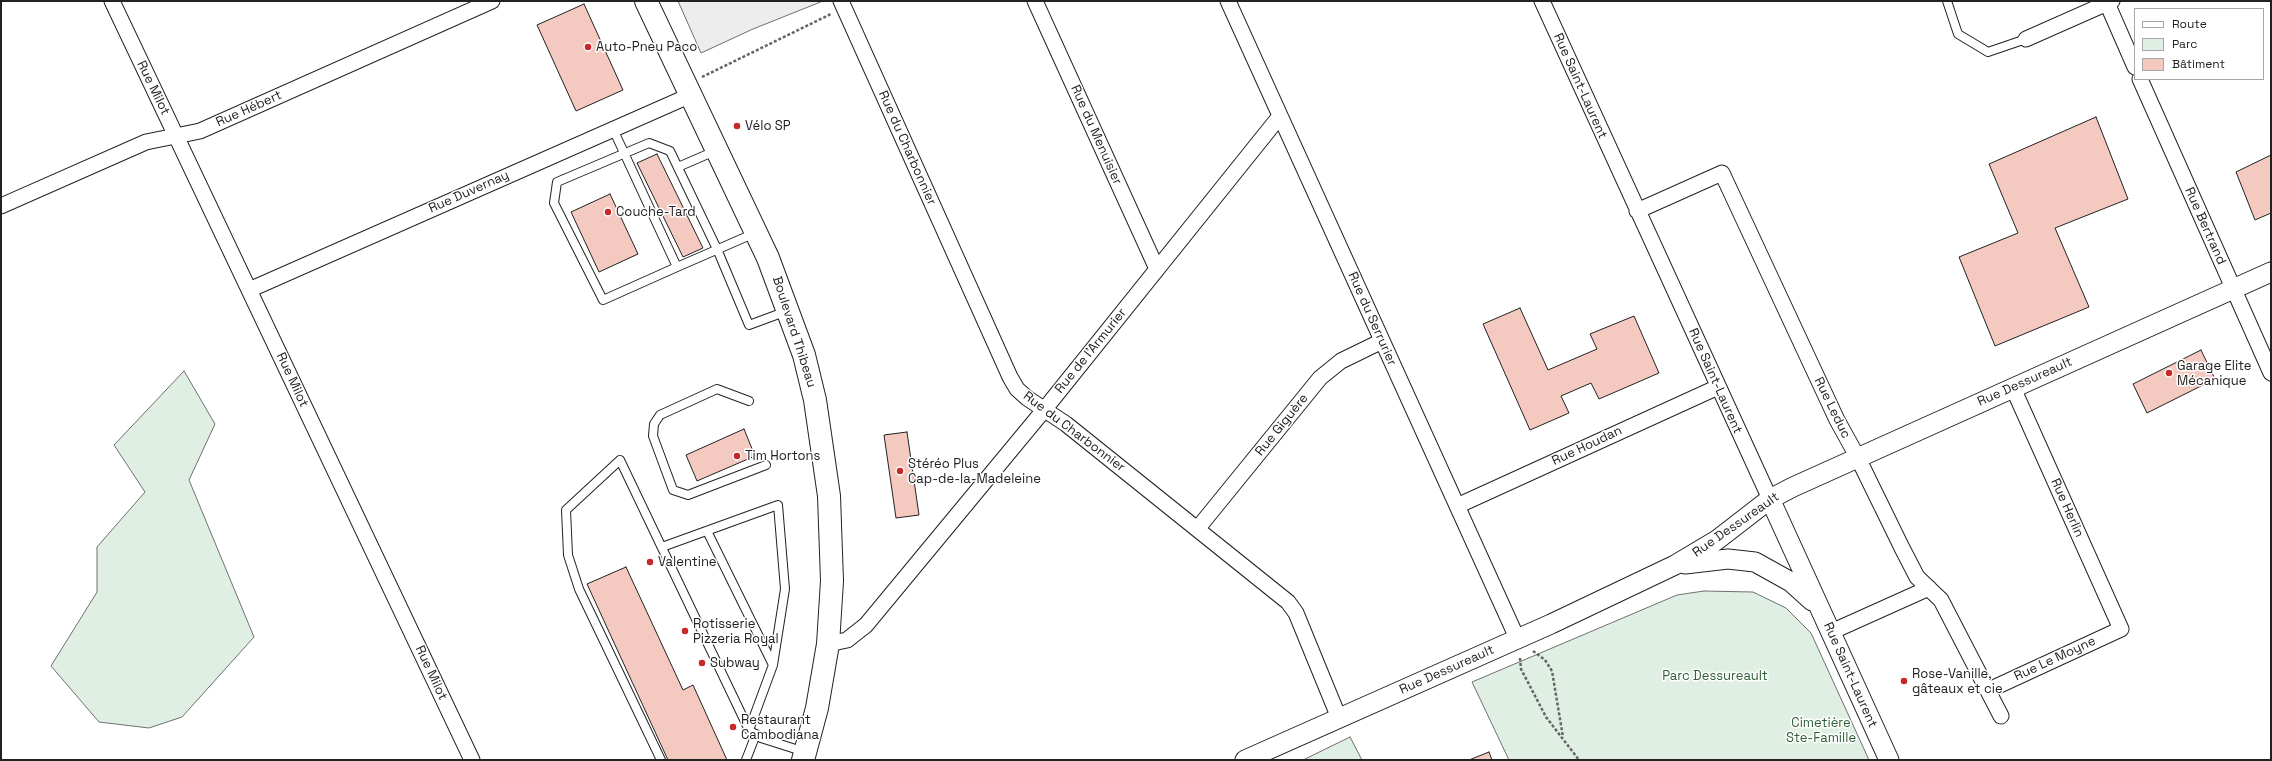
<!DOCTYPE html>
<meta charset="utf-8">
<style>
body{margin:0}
#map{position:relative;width:2272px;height:761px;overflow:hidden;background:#fff;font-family:"Space Grotesk",sans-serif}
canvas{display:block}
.frame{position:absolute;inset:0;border:2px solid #222;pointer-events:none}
.legend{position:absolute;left:2134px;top:8px;width:130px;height:72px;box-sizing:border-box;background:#fff;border:1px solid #a7a7a7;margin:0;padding:5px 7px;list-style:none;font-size:12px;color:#222}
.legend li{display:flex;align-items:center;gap:8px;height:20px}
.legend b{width:20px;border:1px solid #a7a7a7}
</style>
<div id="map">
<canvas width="2272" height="761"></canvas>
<div class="frame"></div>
<ul class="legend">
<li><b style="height:5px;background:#fff"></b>Route</li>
<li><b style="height:11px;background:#e0efe3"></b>Parc</li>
<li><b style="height:11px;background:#f3c9c0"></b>Bâtiment</li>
</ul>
</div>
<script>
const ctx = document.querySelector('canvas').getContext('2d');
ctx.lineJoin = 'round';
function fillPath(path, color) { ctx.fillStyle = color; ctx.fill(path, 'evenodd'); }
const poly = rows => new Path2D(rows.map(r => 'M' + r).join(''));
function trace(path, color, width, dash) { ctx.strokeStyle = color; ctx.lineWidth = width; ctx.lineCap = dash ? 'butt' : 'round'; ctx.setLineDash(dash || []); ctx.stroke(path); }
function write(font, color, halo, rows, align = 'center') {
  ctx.font = font + ' "Space Grotesk",sans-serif'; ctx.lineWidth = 3; ctx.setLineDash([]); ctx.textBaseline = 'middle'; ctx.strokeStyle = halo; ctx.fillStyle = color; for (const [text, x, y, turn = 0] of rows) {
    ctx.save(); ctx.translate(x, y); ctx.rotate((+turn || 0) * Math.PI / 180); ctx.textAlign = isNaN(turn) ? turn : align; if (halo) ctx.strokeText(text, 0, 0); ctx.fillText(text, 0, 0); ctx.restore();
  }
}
const green = poly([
 [184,371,215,424,189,480,254,637,182,717,149,728,99,722,51,666,97,592,97,547,145,492,114,445,184,371],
 [1704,591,1753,592,1786,608,1811,633,1869,760,1509,760,1472,682,1677,595,1704,591],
 [1350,737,1362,760,1303,760,1350,737]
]);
fillPath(green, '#e0efe3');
trace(green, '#6f6f6f', 1);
const parking = poly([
 [678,1,823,1,753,29,701,53,678,1]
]);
fillPath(parking, '#ededed');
trace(parking, '#6f6f6f', 1);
const building = poly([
 [584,4,623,90,576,111,537,25,584,4],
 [2096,117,2128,199,2055,228,2089,307,1995,346,1959,257,2018,233,1989,164,2096,117],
 [657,154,703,248,683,257,637,163,657,154],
 [2271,155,2271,213,2255,220,2236,172,2271,155],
 [610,194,638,254,599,272,571,212,610,194],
 [1520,308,1548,370,1597,349,1590,334,1634,316,1659,373,1599,399,1591,383,1561,396,1569,413,1530,430,1483,324,1520,308],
 [2201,350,2215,379,2147,413,2133,384,2201,350],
 [744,429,755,456,697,481,686,455,744,429],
 [907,432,919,515,896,518,884,435,907,432],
 [626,567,683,690,693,685,727,760,668,760,587,584,626,567],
 [1489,752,1492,760,1469,760,1489,752]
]);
fillPath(building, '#f3c9c0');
trace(building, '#222', 1);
const service = poly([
 [1947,1,1958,34,1988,52,2026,39],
 [613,129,677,267,755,233],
 [678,167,715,151],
 [677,267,603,300,554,203,557,182,649,143,670,151,717,249,749,325,787,311],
 [749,401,717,389,660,415,654,424,653,436,673,490,688,495,766,465],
 [707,531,773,665,749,730],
 [662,547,778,505,785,589,773,665],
 [661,760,579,589,568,555,566,510,620,460,749,730,761,738,805,752],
 [746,760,756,734]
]);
const minor = poly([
 [112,1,472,760],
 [841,1,1010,377,1017,389,1027,398,1066,424,1288,602,1296,613,1339,718],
 [1035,1,1157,269],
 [1228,1,1517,638],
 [1542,1,1770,499],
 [2107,3,2135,67],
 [2026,39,2112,1],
 [2140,79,2271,373],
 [1,206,146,142,200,131,492,1],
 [1637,211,1722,173,1837,420,1858,458,1902,548,1917,577,1941,600,2001,716],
 [249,290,691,95],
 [1457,506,1718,387],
 [1198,528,1320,378,1341,361,1382,341],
 [1831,632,1929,588],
 [828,644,847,640,866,625,1044,410,1280,116],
 [1989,690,2121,629,2013,388]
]);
const tertiary = poly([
 [1770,499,1889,760],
 [1685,564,1728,559,1755,562,1791,582,1812,601],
 [1245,760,1551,624,1675,565,1717,540,1770,499,1793,487,2271,272]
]);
const primary = poly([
 [646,1,768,258,804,355,815,400,829,496,832,581,828,644,817,708,803,760]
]);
trace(service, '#222', 10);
trace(minor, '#222', 17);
trace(tertiary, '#222', 21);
trace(primary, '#222', 24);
trace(poly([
 [702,77,831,14],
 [1533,651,1545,660,1552,671,1563,737],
 [1520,658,1521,669,1546,717,1579,760]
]), '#646464', 2.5, [3, 2]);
trace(service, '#fff', 8);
trace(minor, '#fff', 15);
trace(tertiary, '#fff', 19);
trace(primary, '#fff', 22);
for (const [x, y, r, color] of [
 [588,47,4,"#c62828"],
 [737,126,4,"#c62828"],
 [608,212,4,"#c62828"],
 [2169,373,4,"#c62828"],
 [737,456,4,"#c62828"],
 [900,471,4,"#c62828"],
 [650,562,4,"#c62828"],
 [685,631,4,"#c62828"],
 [702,663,4,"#c62828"],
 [1904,681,4,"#c62828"],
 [733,727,4,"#c62828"]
]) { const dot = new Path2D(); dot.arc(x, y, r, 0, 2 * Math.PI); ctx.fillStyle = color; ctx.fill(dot); trace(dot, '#fff', 1.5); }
write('13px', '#222', '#fff', [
 ["Auto-Pneu Paco",596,47],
 ["Vélo SP",745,126],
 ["Couche-Tard",616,212],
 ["Garage Elite",2177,366],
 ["Mécanique",2177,381],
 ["Tim Hortons",745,456],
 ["Stéréo Plus",908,464],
 ["Cap-de-la-Madeleine",908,479],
 ["Valentine",658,562],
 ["Rotisserie",693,624],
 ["Pizzeria Royal",693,639],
 ["Subway",710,663],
 ["Rose-Vanille,",1912,674],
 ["gâteaux et cie",1912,689],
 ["Restaurant",741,720],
 ["Cambodiana",741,735]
], 'left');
write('13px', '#222', '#fff', [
 ["Rue Saint-Laurent",1580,86,66],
 ["Rue Milot",153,88,64],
 ["Rue Hébert",249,109,-24],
 ["Rue du Menuisier",1096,135,66],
 ["Rue du Charbonnier",907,148,66],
 ["Rue Duvernay",469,192,-24],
 ["Rue Bertrand",2205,226,66],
 ["Rue du Serrurier",1372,319,66],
 ["Boulevard Thibeau",794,332,72],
 ["Rue de l'Armurier",1091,351,-51],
 ["Rue Milot",292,380,65],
 ["Rue Saint-Laurent",1715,381,66],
 ["Rue Dessureault",2025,382,-24],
 ["Rue Leduc",1832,408,64],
 ["Rue Giguère",1282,425,-51],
 ["Rue du Charbonnier",1074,432,37],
 ["Rue Houdan",1587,446,-25],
 ["Rue Herlin",2067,508,66],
 ["Rue Dessureault",1736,525,-35],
 ["Rue Le Moyne",2055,659,-25],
 ["Rue Dessureault",1447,670,-24],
 ["Rue Milot",431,673,65],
 ["Rue Saint-Laurent",1850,675,66]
]);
write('13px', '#2f5e38', '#fff', [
 ["Parc Dessureault",1715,676],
 ["Cimetière",1821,723],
 ["Ste-Famille",1821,738]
]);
</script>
